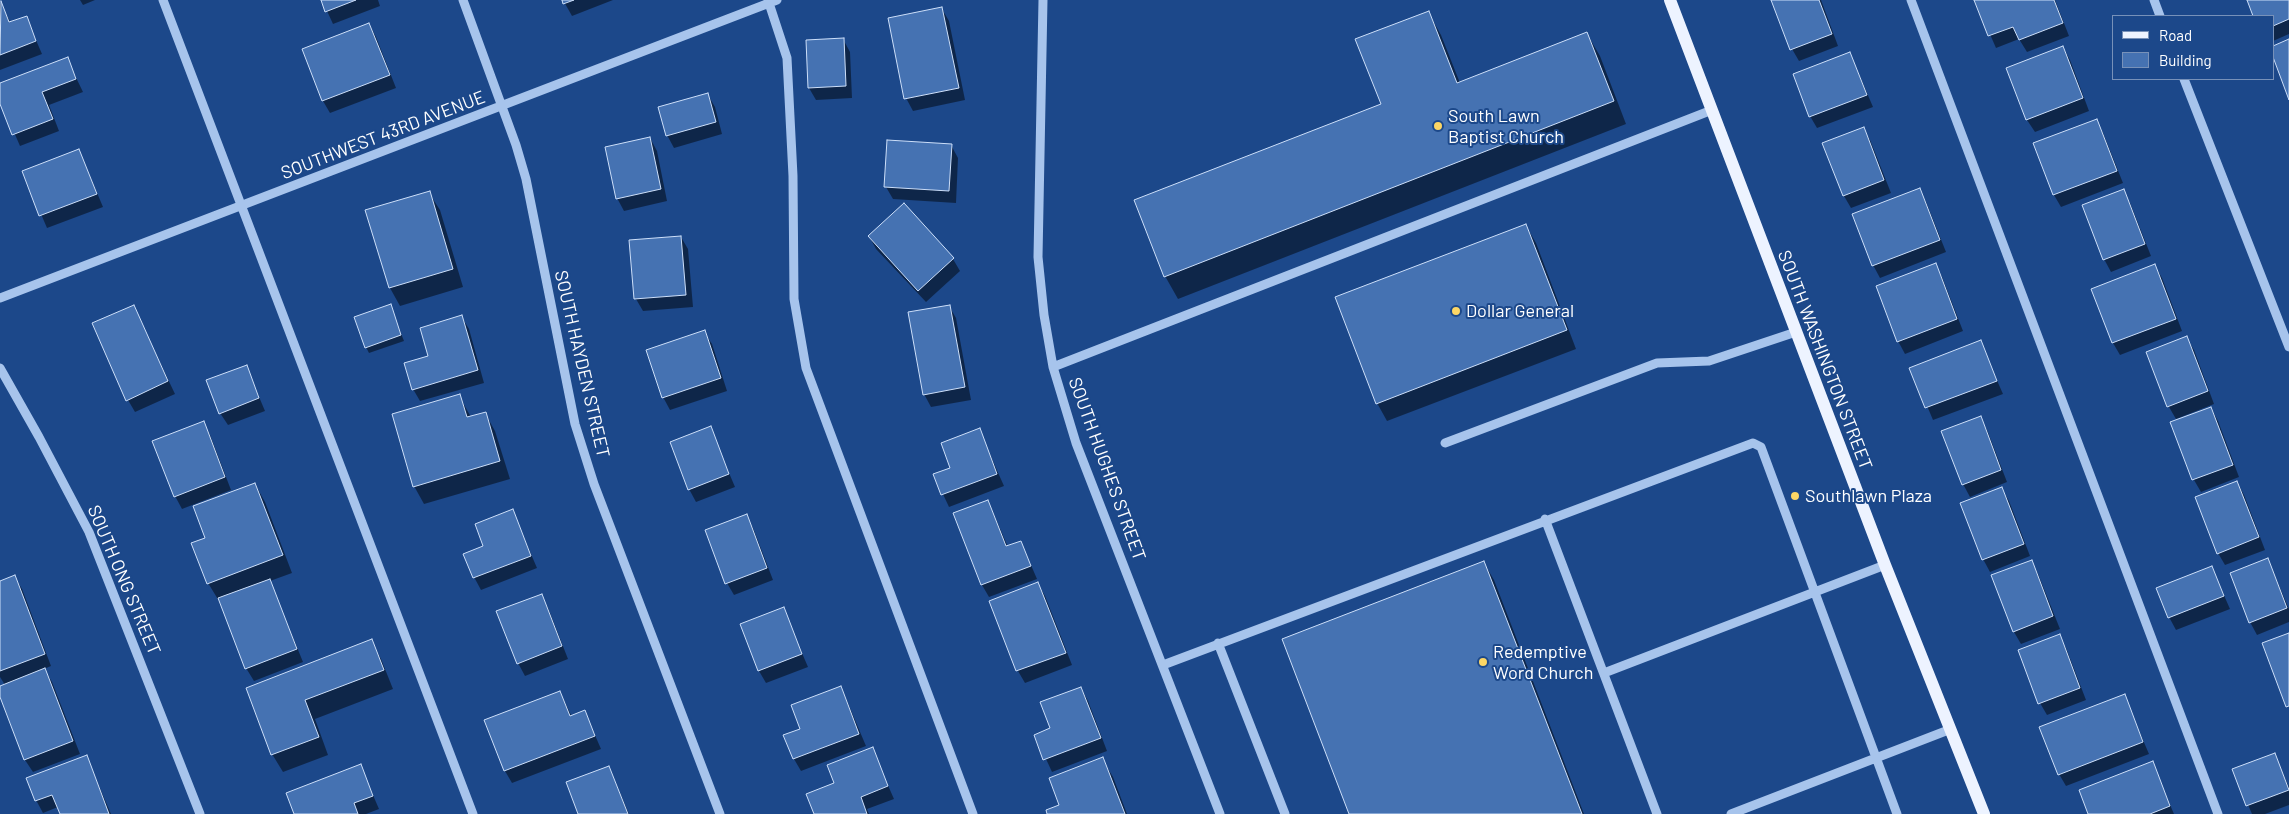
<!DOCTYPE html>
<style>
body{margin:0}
#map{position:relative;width:2289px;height:814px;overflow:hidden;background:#1c488a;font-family:Barlow,sans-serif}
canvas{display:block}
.legend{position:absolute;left:2112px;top:15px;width:162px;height:65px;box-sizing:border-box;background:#1c488a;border:1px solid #7791b9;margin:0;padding:6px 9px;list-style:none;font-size:15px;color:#fff}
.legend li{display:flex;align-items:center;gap:10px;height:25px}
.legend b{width:25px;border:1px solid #7791b9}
</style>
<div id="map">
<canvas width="2289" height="814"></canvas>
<ul class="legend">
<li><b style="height:6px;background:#edf3ff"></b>Road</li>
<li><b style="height:14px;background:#4572b2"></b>Building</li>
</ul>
</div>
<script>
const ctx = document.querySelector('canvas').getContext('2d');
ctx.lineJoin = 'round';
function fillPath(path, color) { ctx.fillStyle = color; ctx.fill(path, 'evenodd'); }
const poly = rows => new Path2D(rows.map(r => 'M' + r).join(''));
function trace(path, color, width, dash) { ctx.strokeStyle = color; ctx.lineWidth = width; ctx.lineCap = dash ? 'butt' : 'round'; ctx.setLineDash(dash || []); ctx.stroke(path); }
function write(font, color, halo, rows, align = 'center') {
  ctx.font = font + ' Barlow,sans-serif'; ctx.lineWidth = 4; ctx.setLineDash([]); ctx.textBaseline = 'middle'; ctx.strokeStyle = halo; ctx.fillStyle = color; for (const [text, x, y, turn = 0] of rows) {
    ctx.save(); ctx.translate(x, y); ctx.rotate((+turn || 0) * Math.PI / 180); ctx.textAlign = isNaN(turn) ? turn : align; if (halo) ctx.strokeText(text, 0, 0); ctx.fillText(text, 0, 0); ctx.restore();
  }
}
fillPath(poly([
 [80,0,95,0,83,5],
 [322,0,378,0,380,6,333,24],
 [563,0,613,0,572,16],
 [1773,0,1821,0,1838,46,1799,61,1792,49],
 [1975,0,2055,0,2069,36,2027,52,2019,39,1996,48],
 [2248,0,2289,0,2289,34,2273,41,2273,16,2254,16],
 [0,3,11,23,26,17,42,54,0,70],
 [942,9,949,21,965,100,913,111,906,98],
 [1428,12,1441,35,1460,83,1587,34,1600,56,1626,124,1178,299,1165,276,1382,105],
 [369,24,376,37,396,88,330,113,323,101,304,49],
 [843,39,850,52,852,98,816,100,809,88],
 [2063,47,2070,60,2089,111,2035,132,2027,120,2008,68],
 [1850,53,1873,107,1817,128,1810,116],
 [67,59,83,92,49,105,59,131,20,146,0,100,0,84],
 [708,95,715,107,722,134,674,148,667,135],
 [2096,120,2103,133,2123,183,2061,207,2054,195],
 [1863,128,1870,140,1891,193,1851,208,1844,196],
 [650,138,657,151,667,201,624,211,617,198],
 [951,145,958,158,956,203,893,199,886,187],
 [79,150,103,207,47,228,23,172],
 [1919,189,1926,202,1946,252,1880,278,1873,265],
 [2123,191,2130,203,2151,256,2111,272,2104,259],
 [429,193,440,210,463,287,400,306,390,288,367,211],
 [1526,226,1536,243,1576,349,1387,421,1377,403],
 [869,236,953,259,960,271,926,302,876,249],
 [681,237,688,249,693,307,643,311,636,299,631,242],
 [1935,265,1942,277,1963,331,1905,354,1898,341],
 [2155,266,2162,278,2182,331,2120,355,2113,343,2093,289],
 [133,306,175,394,135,412,128,400],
 [390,306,404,341,369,353,366,347],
 [949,306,956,318,971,400,931,407,924,394],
 [461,316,469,329,484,383,420,401,413,389],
 [704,332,712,344,727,391,670,410,663,397],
 [2186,337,2194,350,2214,404,2176,419,2169,407,2148,352],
 [1980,342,2003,394,1933,420,1911,368],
 [246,366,265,411,228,425,220,413],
 [459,396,471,417,485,413,495,431,510,479,424,504,414,486],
 [2211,408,2218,421,2239,477,2201,492,2194,480,2172,423],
 [1980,418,1987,430,2007,482,1970,497,1963,484],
 [203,422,210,435,231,490,182,509,175,496],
 [710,428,735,487,696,502,689,489],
 [979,430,1004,486,949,507,934,475,952,468],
 [2237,482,2244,495,2265,550,2225,565,2218,553],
 [255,484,265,502,292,573,270,581,303,662,254,681,246,668,220,600,219,601,208,583,207,538],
 [2002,489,2009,501,2030,556,1990,572,1983,559],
 [988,501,1008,547,1021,542,1037,579,989,597,982,585,955,514],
 [512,510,537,568,481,590,474,577,485,547],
 [746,516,753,528,773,580,734,595,727,583],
 [2268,560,2289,609,2289,622,2257,635,2250,622],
 [2031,561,2038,574,2060,629,2021,644,2014,632],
 [1484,563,1494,580,1584,814,1350,814],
 [2212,568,2230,609,2176,630,2169,617],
 [14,576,22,589,51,666,44,669,52,682,80,754,33,772,25,760,0,694,0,687,5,685,0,677,0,582],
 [1038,584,1045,596,1072,665,1025,683,1018,671,991,602],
 [541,596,548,608,568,659,525,676,518,663],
 [783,609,808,667,766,683,759,671],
 [2059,636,2066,648,2086,700,2047,715,2040,703],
 [371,641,381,659,393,689,315,719,328,755,283,772,272,754,247,688],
 [841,687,866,746,801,771,794,759,801,729],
 [1081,688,1088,701,1107,751,1052,772,1035,735,1052,729],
 [560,692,572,717,585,712,601,749,512,783,505,771,486,721],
 [2124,696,2149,754,2066,786,2059,774],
 [872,749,894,799,867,809,869,814,815,814,836,784],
 [2274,754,2289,787,2289,805,2265,814,2252,814,2233,770],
 [86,756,111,814,61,814,58,807,43,813,36,800],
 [1102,759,1113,777,1127,814,1048,814,1061,805],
 [2152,763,2174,814,2089,814],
 [360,765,379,809,366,814,295,814],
 [609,767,629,814,580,814]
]), '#0007');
const building = poly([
 [321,0,356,0,325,12,321,0],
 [562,0,574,0,563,4,562,0],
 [1771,0,1819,0,1832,34,1790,50,1771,0],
 [1974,0,2054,0,2063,23,2019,40,2013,27,1988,36,1974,0],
 [2247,0,2289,0,2289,19,2273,26,2273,16,2253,16,2247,0],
 [1,1,9,22,27,16,36,41,0,55,1,1],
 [942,7,959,88,904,99,888,18,942,7],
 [1429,11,1457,83,1587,32,1614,101,1164,277,1134,200,1381,104,1355,39,1429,11],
 [369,23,390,75,322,101,302,49,369,23],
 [844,38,846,86,808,88,806,40,844,38],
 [2289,39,2289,100,2273,57,2273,46,2289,39],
 [2063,46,2083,98,2026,120,2006,68,2063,46],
 [1850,52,1867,95,1809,117,1793,74,1850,52],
 [68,57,76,79,42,92,53,119,12,135,0,104,0,83,68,57],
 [708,93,716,122,666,136,658,107,708,93],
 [2097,119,2117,171,2053,195,2033,143,2097,119],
 [1864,127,1884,180,1843,196,1822,143,1864,127],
 [650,137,661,189,616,199,605,147,650,137],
 [887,140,952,144,949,191,884,187,887,140],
 [79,149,97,194,39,216,22,171,79,149],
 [1920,188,1940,240,1872,266,1852,214,1920,188],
 [2124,189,2145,244,2103,260,2082,205,2124,189],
 [430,191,453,269,389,288,365,210,430,191],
 [904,203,954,258,918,291,868,236,904,203],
 [1526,224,1567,330,1376,404,1335,297,1526,224],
 [681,236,686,295,634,299,629,240,681,236],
 [1936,263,1957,319,1897,342,1876,286,1936,263],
 [2155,264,2176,319,2112,343,2091,289,2155,264],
 [391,304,401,335,365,348,354,317,391,304],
 [134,305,168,381,126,401,92,323,134,305],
 [950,305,965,387,923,395,908,312,950,305],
 [462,315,478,370,412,390,404,363,428,356,420,328,462,315],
 [705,330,721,378,662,398,646,350,705,330],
 [2187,336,2208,391,2167,407,2146,352,2187,336],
 [1981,340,1997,381,1925,408,1909,368,1981,340],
 [247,365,259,398,219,414,206,380,247,365],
 [460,394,467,417,486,412,500,461,413,487,392,414,460,394],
 [2211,407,2233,465,2192,480,2170,422,2211,407],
 [1981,416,2001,470,1962,485,1941,431,1981,416],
 [204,421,225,477,174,497,152,441,204,421],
 [711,426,729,474,688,490,670,442,711,426],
 [980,428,997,474,941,495,933,474,950,468,941,443,980,428],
 [2237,481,2259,537,2217,554,2195,497,2237,481],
 [255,483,283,555,207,584,191,543,205,538,193,506,255,483],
 [2002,487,2024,544,1982,560,1960,503,2002,487],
 [988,500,1006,546,1021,541,1031,566,981,585,953,513,988,500],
 [513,509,531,556,473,578,463,554,483,546,475,524,513,509],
 [747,514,767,568,725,584,705,530,747,514],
 [2268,558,2287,608,2249,623,2230,573,2268,558],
 [2032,560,2053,616,2013,632,1991,575,2032,560],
 [1484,561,1582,814,1349,814,1282,639,1484,561],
 [2212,566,2224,596,2168,618,2156,588,2212,566],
 [15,575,45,654,0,671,0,581,15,575],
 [270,579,297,649,245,669,218,598,270,579],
 [1038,582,1066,653,1016,671,989,601,1038,582],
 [542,594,562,646,517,664,496,611,542,594],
 [784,607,802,654,758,671,740,624,784,607],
 [2289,633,2289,706,2286,707,2262,643,2289,633],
 [2060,634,2080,688,2038,704,2018,650,2060,634],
 [372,639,384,670,305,700,319,737,271,755,246,688,372,639],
 [45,668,73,741,24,760,0,697,0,686,45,668],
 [841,686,859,734,793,759,783,735,800,729,791,705,841,686],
 [1081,687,1101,738,1043,760,1034,735,1050,728,1040,702,1081,687],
 [560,691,570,716,585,710,595,736,504,771,484,720,560,691],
 [2125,694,2143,742,2058,775,2039,727,2125,694],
 [873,747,888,786,861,797,867,814,814,814,806,794,834,783,827,765,873,747],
 [2275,753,2289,790,2246,806,2232,769,2275,753],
 [87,755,109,814,60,814,52,795,35,801,26,778,87,755],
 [1103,757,1125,814,1047,814,1046,810,1059,805,1049,778,1103,757],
 [2153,761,2170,806,2150,814,2088,814,2079,790,2153,761],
 [361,764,373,796,354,803,358,814,294,814,286,793,361,764],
 [609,766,628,814,578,814,566,782,609,766]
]);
fillPath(building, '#4572b2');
trace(building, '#cddff9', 1);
trace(poly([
 [163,0,473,814],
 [463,0,516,145,526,179,575,424,594,484,720,814],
 [768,0,787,58,793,176,794,299,806,368,973,814],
 [1043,0,1038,257,1044,315,1053,367,1076,443,1220,814],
 [1911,0,2218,814],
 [2154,0,2160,16],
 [2184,79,2289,347],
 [0,298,777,0],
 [1053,367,1712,110],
 [0,368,39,437,89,532,200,814],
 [1445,443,1657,363,1709,361,1796,332],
 [1545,519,1657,814],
 [1218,643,1285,814],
 [1163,665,1753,443,1761,447,1897,814],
 [1604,673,1885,565],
 [1731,814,1951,729]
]), '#a7c4ec', 9);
trace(poly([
 [1670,0,1885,565,1984,814]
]), '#edf3ff', 12);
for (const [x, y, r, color] of [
 [1438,126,5,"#fcd665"],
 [1456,311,5,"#fcd665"],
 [1795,496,5,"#fcd665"],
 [1483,662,5,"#fcd665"]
]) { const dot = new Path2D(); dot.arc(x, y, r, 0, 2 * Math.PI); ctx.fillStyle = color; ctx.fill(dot); trace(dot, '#1c488a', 2); }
write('18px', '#fff', '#1c488a', [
 ["South Lawn",1448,116],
 ["Baptist Church",1448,137],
 ["Dollar General",1466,311],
 ["Southlawn Plaza",1805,496],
 ["Redemptive",1493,652],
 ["Word Church",1493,673]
], 'left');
write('18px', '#fff', '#1c488a', [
 ["SOUTHWEST 43RD AVENUE",383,135,-21],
 ["SOUTH WASHINGTON STREET",1825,360,69],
 ["SOUTH HAYDEN STREET",582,364,77],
 ["SOUTH HUGHES STREET",1107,469,70],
 ["SOUTH ONG STREET",124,580,67]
]);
</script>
